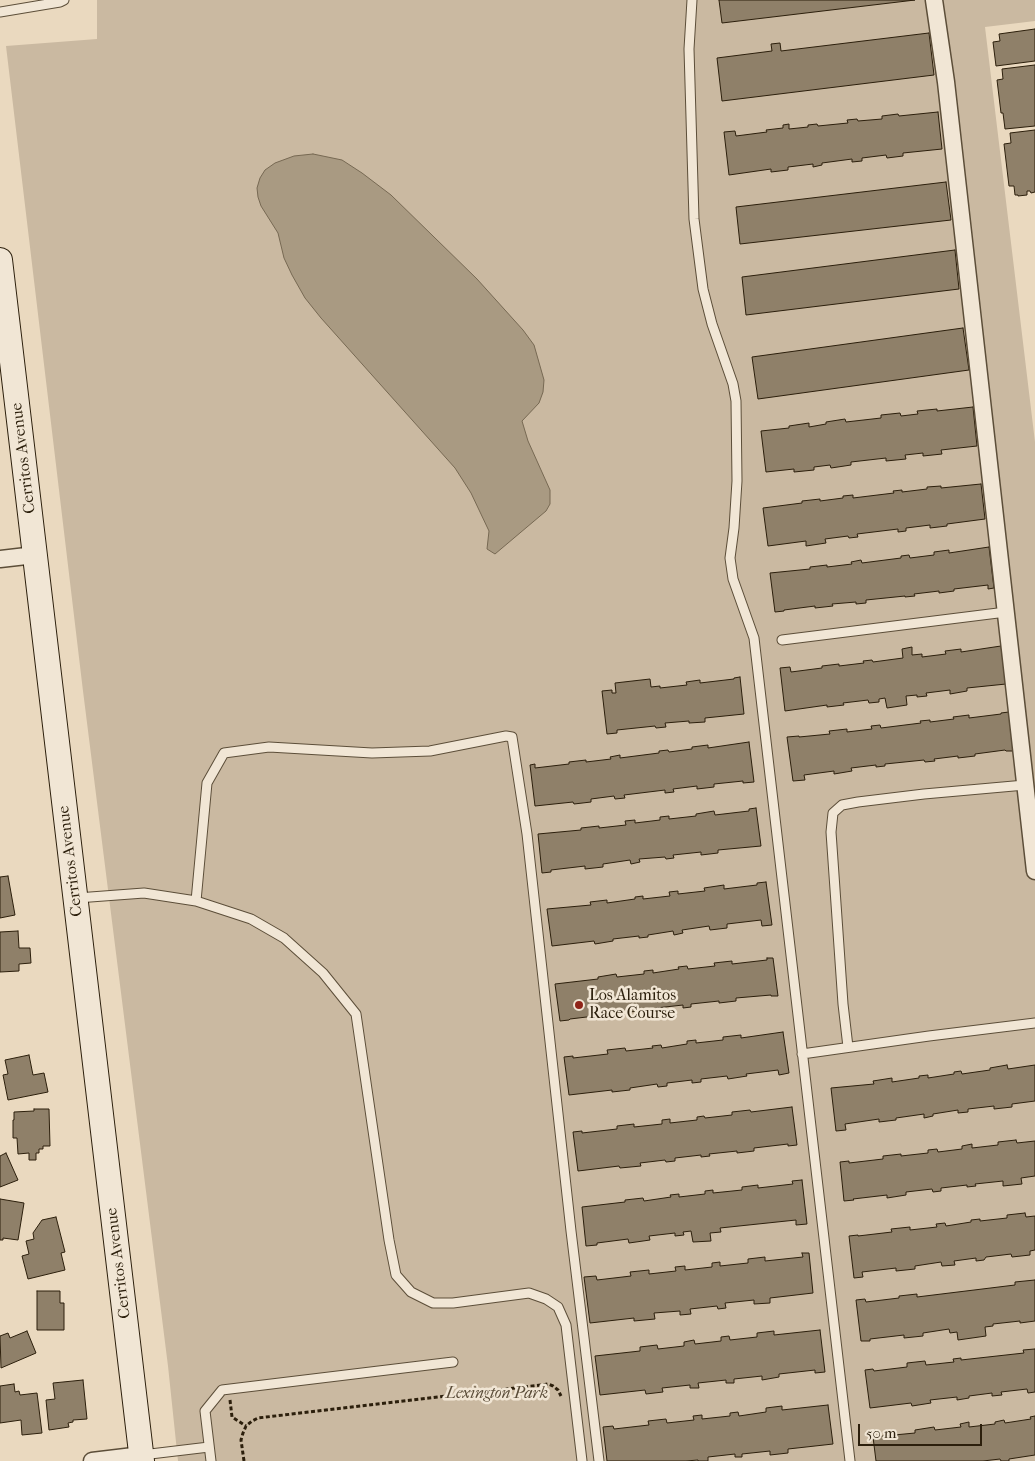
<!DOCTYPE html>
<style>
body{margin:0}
#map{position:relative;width:1035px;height:1461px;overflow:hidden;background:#ead9bf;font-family:"IM FELL French Canon",serif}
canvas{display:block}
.scale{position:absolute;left:858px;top:1424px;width:124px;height:22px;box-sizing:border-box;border:2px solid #2c1f0c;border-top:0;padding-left:6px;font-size:15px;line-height:18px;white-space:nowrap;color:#2c1f0c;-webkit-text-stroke:4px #f1e6d5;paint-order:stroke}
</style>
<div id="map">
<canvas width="1035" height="1461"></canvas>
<div class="scale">50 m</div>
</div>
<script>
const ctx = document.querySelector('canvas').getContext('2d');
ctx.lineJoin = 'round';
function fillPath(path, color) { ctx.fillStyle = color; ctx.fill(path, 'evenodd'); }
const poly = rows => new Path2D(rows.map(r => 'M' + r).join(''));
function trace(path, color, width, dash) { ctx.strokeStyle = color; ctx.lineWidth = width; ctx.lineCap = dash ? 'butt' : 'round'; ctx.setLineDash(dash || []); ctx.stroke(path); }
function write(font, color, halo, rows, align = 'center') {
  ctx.font = font + ' "IM FELL French Canon",serif'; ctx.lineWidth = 5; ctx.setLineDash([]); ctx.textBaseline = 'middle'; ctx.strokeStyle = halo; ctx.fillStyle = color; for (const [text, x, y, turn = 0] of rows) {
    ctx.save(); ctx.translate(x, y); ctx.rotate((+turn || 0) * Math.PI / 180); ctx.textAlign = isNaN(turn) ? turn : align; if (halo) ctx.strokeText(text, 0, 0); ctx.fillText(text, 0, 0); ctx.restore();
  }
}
fillPath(poly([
 [97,0,1035,0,1035,21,985,27,1035,442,1035,1461,178,1461,168,1366,83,691,6,46,97,39]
]), '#cab9a1');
const water = poly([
 [313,154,342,160,362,173,391,195,477,279,523,330,534,345,544,380,543,392,539,403,522,421,528,441,550,490,550,504,546,511,495,554,487,549,489,531,471,493,455,468,321,318,305,298,292,275,284,258,278,233,261,206,258,197,257,188,260,178,265,170,275,163,294,156,313,154]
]);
fillPath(water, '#a99a82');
trace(water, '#776953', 1);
const building = poly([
 [719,0,915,0,722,23,719,0],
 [1035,29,1035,61,996,66,993,42,1000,41,999,34,1035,29],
 [929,33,934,75,722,101,717,58,772,51,771,44,780,43,781,51,929,33],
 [1035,65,1035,126,1005,129,1003,113,1001,113,997,80,1003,79,1002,69,1035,65],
 [938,112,942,149,903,153,903,156,887,158,886,155,862,158,862,161,852,162,852,159,822,163,822,165,813,167,813,164,788,167,788,170,771,172,771,169,729,175,724,132,735,131,736,136,767,132,766,130,783,128,783,125,789,124,789,129,808,127,808,125,817,124,818,126,848,123,847,120,857,119,858,121,882,119,882,116,898,114,899,116,938,112],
 [1035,130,1035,192,1031,193,1030,191,1027,191,1027,195,1018,196,1018,195,1015,195,1014,186,1009,186,1004,144,1011,143,1010,133,1035,130],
 [946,182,951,220,740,244,736,207,946,182],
 [955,250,959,289,746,315,742,277,955,250],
 [963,328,969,370,758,399,752,357,963,328],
 [973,407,977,446,941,450,942,454,923,456,923,453,905,455,906,459,886,461,886,458,851,462,851,465,831,468,830,465,814,467,814,470,794,472,794,469,766,472,761,431,789,428,789,426,809,423,809,427,826,424,826,422,845,419,846,422,881,418,881,415,900,413,901,416,918,414,917,411,937,409,937,411,973,407],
 [981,484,985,519,947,524,947,526,930,528,930,525,906,528,906,531,898,532,898,529,857,534,858,537,849,538,848,536,825,539,826,543,806,546,806,541,768,546,763,508,802,503,802,501,820,499,820,501,843,498,843,496,853,495,853,498,894,493,893,491,902,490,902,492,927,489,927,487,941,486,941,488,981,484],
 [989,547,994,588,988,589,988,585,954,589,954,591,939,593,939,591,914,594,915,596,905,597,905,596,866,600,866,603,856,604,856,602,832,604,833,606,815,608,815,606,784,610,784,611,775,612,770,573,810,569,810,567,827,565,827,567,852,564,851,562,861,560,862,563,901,558,901,556,909,555,910,558,934,555,934,552,949,550,949,553,989,547],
 [1001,646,1006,684,967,688,967,691,950,694,950,690,926,693,927,696,917,697,917,695,906,696,907,705,887,708,885,698,879,699,879,702,869,703,868,700,843,703,844,705,827,707,827,705,785,711,780,668,790,667,791,672,822,668,822,666,839,664,839,666,864,663,863,661,872,660,873,662,903,658,902,649,912,647,912,655,922,654,922,657,946,654,945,651,961,649,961,652,1001,646],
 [740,677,744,714,705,718,705,722,689,723,689,721,665,723,666,727,656,728,655,726,617,730,617,733,607,734,602,691,612,690,612,693,616,693,615,683,650,679,651,687,660,686,660,688,687,685,686,682,700,680,700,683,734,679,734,678,740,677],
 [1009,712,1014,751,1006,751,1005,750,975,754,975,756,958,758,958,756,934,759,935,761,925,762,924,760,885,764,885,766,876,767,876,765,851,768,852,771,834,774,834,771,804,775,805,780,793,781,787,737,799,736,799,737,830,734,829,731,847,729,847,732,872,729,871,726,880,725,881,728,921,723,920,721,930,720,930,722,954,719,953,717,969,715,969,718,1001,714,1001,713,1009,712],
 [749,742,754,782,743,783,743,781,714,784,714,787,697,789,697,786,673,789,674,792,665,793,665,790,624,795,625,798,615,799,614,796,591,799,591,802,574,804,573,802,535,806,530,765,535,764,535,768,569,764,569,762,586,760,586,762,611,759,610,757,620,755,620,758,659,753,659,751,668,750,669,752,692,749,692,747,708,745,708,748,749,742],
 [756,808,761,846,718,850,718,853,701,855,701,852,673,855,674,858,666,859,665,857,639,859,640,862,631,864,630,860,603,864,603,867,585,869,585,866,551,870,551,872,542,873,538,834,581,830,581,828,599,826,599,828,626,825,625,821,635,820,635,823,660,820,660,817,669,816,669,819,696,816,696,814,714,811,715,815,749,811,749,809,756,808],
 [8,876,15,915,0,918,0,877,8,876],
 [766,882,772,925,762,926,761,920,727,924,727,928,710,930,709,926,682,930,683,933,674,935,673,931,648,935,648,937,639,938,639,936,613,939,613,941,595,944,594,941,552,946,547,909,591,905,590,902,607,900,607,903,635,899,635,897,643,896,643,899,670,896,669,892,678,891,678,894,705,891,704,888,724,885,724,889,757,885,757,883,766,882],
 [18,931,19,948,30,948,31,963,19,964,19,971,0,972,0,932,18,931],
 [767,958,773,958,778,996,771,996,771,995,736,998,736,1001,719,1003,719,1001,691,1004,691,1007,683,1008,683,1005,656,1008,657,1012,649,1013,648,1010,621,1013,621,1016,603,1018,603,1015,570,1019,569,1020,560,1021,555,984,598,979,598,977,616,974,617,977,644,974,644,971,653,970,653,973,679,969,678,967,687,966,688,969,715,966,714,963,732,961,732,964,767,960,767,958],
 [783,1032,789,1073,779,1075,778,1070,746,1074,747,1076,728,1079,727,1076,701,1079,701,1082,692,1083,692,1080,667,1083,667,1086,658,1087,657,1084,630,1088,630,1090,612,1092,612,1090,569,1095,564,1057,573,1056,573,1058,608,1054,607,1050,625,1048,626,1051,653,1048,652,1046,661,1045,662,1048,687,1044,687,1041,696,1040,696,1043,723,1040,723,1037,741,1035,741,1038,783,1032],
 [29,1055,33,1075,44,1073,48,1092,8,1100,3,1075,8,1074,5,1060,29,1055],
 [1007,1065,1008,1069,1035,1065,1035,1101,1012,1104,1012,1107,994,1109,994,1106,968,1109,968,1112,958,1113,958,1110,933,1114,933,1116,924,1118,924,1114,896,1118,896,1120,879,1122,879,1119,845,1124,846,1130,836,1131,831,1088,874,1084,873,1081,892,1078,892,1082,919,1078,919,1076,928,1075,928,1078,954,1074,954,1072,961,1071,962,1074,990,1070,990,1068,1007,1065],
 [792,1107,797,1145,788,1146,788,1144,754,1148,754,1151,737,1153,737,1151,709,1154,710,1156,701,1157,701,1155,675,1158,675,1161,666,1162,665,1160,640,1163,641,1166,620,1168,619,1166,578,1171,573,1132,582,1131,582,1133,617,1129,617,1126,634,1124,634,1127,662,1124,662,1120,670,1119,670,1123,697,1120,697,1117,704,1116,705,1118,732,1115,732,1112,750,1110,751,1112,792,1107],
 [34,1109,49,1109,50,1146,43,1146,43,1149,39,1149,39,1153,36,1153,36,1160,29,1160,29,1153,18,1154,17,1138,13,1138,13,1120,14,1120,14,1112,34,1111,34,1109],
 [1016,1140,1017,1143,1035,1141,1035,1176,1021,1178,1022,1184,1003,1186,1003,1181,975,1184,976,1186,967,1187,967,1185,941,1188,941,1191,933,1192,932,1189,906,1192,906,1195,887,1198,887,1195,853,1199,854,1200,844,1201,840,1162,849,1161,849,1163,883,1159,883,1156,901,1154,901,1156,928,1153,928,1150,937,1149,938,1152,962,1149,962,1146,972,1144,972,1148,998,1145,998,1142,1016,1140],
 [6,1153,18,1180,0,1187,0,1156,6,1153],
 [802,1180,807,1224,796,1225,796,1220,720,1228,721,1232,710,1233,711,1241,693,1242,691,1231,683,1232,684,1235,675,1236,675,1233,649,1236,650,1240,629,1243,628,1239,597,1243,597,1245,586,1246,582,1207,625,1202,625,1200,643,1198,644,1201,671,1197,670,1195,679,1194,679,1197,705,1194,705,1191,713,1190,713,1193,742,1190,742,1187,758,1185,758,1188,793,1184,792,1181,802,1180],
 [0,1199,24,1203,18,1240,3,1238,3,1240,0,1240,0,1199],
 [1025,1213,1026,1217,1035,1216,1035,1250,1030,1251,1030,1255,1012,1257,1011,1254,986,1257,984,1260,976,1261,976,1258,954,1261,955,1265,942,1266,941,1262,915,1266,915,1269,896,1271,896,1268,862,1272,863,1277,854,1278,849,1236,858,1235,858,1236,892,1232,891,1229,910,1227,910,1230,937,1227,936,1224,945,1223,946,1226,971,1222,971,1220,980,1219,980,1221,1007,1218,1007,1215,1025,1213],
 [56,1217,65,1252,61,1253,65,1270,28,1279,22,1256,29,1254,26,1241,34,1239,33,1233,42,1220,56,1217],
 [802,1253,809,1253,813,1293,770,1298,770,1303,754,1304,754,1300,725,1303,726,1308,718,1309,717,1306,690,1309,691,1314,680,1315,680,1311,654,1313,655,1319,634,1321,634,1318,590,1323,584,1277,596,1276,597,1280,631,1276,630,1272,649,1270,649,1274,676,1271,675,1267,685,1266,685,1270,712,1267,712,1263,720,1262,720,1266,748,1263,748,1259,765,1257,765,1261,803,1257,802,1253],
 [1035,1280,1035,1321,1020,1323,1020,1321,993,1324,993,1326,985,1327,986,1336,958,1340,957,1332,950,1333,949,1329,923,1333,923,1336,904,1338,904,1335,870,1339,870,1341,861,1341,856,1300,865,1299,866,1302,899,1298,899,1296,917,1294,917,1297,1015,1285,1015,1282,1035,1280],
 [37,1291,60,1291,60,1303,64,1303,64,1330,37,1330,37,1291],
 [820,1330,825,1372,815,1373,815,1370,779,1374,779,1377,762,1380,762,1376,734,1379,734,1383,726,1383,726,1380,698,1383,699,1388,690,1388,690,1385,662,1388,663,1392,646,1394,645,1390,600,1395,595,1356,640,1351,640,1347,657,1345,658,1349,684,1346,684,1342,694,1340,695,1344,721,1341,721,1337,729,1336,730,1340,757,1337,757,1333,774,1331,774,1335,820,1330],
 [27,1331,36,1353,1,1368,0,1336,8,1333,10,1338,27,1331],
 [1035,1349,1035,1392,1028,1393,1027,1389,1001,1392,1002,1395,992,1396,992,1393,969,1396,969,1398,957,1400,957,1397,930,1400,931,1403,912,1406,911,1403,870,1408,865,1370,873,1369,874,1371,907,1367,907,1363,925,1361,926,1365,954,1362,953,1359,961,1358,961,1360,1024,1353,1023,1350,1035,1349],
 [83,1380,87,1419,73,1420,73,1422,68,1423,69,1427,49,1430,46,1400,55,1399,53,1383,83,1380],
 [14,1384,15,1392,19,1391,20,1395,37,1393,42,1433,22,1435,21,1420,0,1423,0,1386,14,1384],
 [828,1405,833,1444,788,1449,788,1453,770,1455,770,1451,742,1454,742,1457,735,1457,735,1454,708,1457,708,1461,698,1461,698,1460,686,1461,607,1461,603,1427,613,1426,614,1429,649,1425,648,1421,666,1419,667,1423,694,1420,693,1416,702,1415,702,1419,730,1416,730,1413,738,1412,739,1416,766,1412,766,1408,782,1406,782,1410,828,1405],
 [1035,1416,1035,1455,1009,1459,1009,1461,1001,1461,1000,1459,983,1461,876,1461,873,1437,915,1433,915,1430,934,1427,935,1430,961,1427,960,1424,969,1422,969,1427,995,1424,995,1422,1004,1420,1005,1423,1031,1419,1030,1417,1035,1416]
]);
fillPath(building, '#8f8069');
trace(building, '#2c1f0c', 1);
const lane = poly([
 [692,0,689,49,694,219,703,289,712,324,733,384,736,401,737,481,734,528,730,558,733,579,754,638,850,1461],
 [0,12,60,2,64,0],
 [782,640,1006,612],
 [77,898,144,893,196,901,251,919,284,938,323,973,356,1014,389,1240,396,1275,411,1292,433,1303,453,1303,529,1293,546,1299,558,1307,566,1325,582,1461],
 [196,901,207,783,224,753,269,747,372,753,430,751,506,736,512,737,527,834,571,1231,599,1461],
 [848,1047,843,1004,831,832,833,813,842,805,858,802,924,794,1025,785],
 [802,1054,929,1036,1035,1023],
 [142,1455,209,1447],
 [211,1461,205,1411,222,1390,453,1362]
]);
const street = poly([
 [934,0,946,82,1035,871],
 [0,559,35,555],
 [92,1461,142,1455]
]);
const secondary = poly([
 [0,260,142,1461]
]);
trace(lane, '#5c4e39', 11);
trace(street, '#5c4e39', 19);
trace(secondary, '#2c1f0c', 26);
trace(poly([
 [230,1400,232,1417,246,1426],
 [244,1461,241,1440,243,1433,246,1426,252,1421,258,1418,541,1385,548,1384,553,1386,558,1390,561,1396]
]), '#2c1f0c', 3, [4, 2.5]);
trace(lane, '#f1e6d5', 9);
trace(street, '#f1e6d5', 16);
trace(secondary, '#f1e6d5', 24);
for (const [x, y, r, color] of [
 [579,1005,5,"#8f2418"]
]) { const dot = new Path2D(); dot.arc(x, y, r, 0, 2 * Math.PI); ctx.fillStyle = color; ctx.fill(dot); trace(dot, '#f1e6d5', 2); }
write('16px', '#2c1f0c', '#f1e6d5', [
 ["Cerritos Avenue",24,458,-97],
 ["Cerritos Avenue",71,861,-97],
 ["Cerritos Avenue",119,1263,-97]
]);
write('16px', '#2c1f0c', '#f1e6d5', [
 ["Los Alamitos",589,996],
 ["Race Course",589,1014]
], 'left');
write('italic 16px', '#5b4d39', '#f1e6d5', [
 ["Lexington Park",497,1394]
]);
</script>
